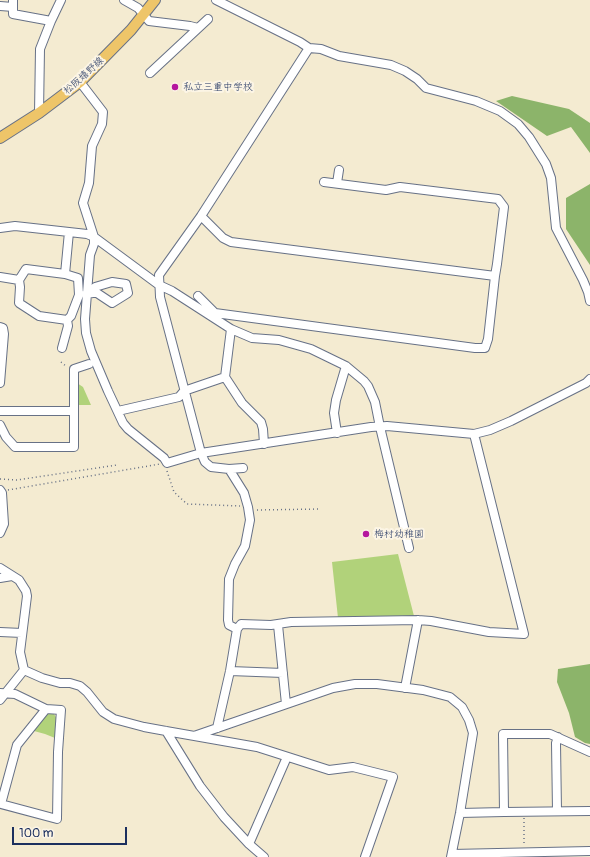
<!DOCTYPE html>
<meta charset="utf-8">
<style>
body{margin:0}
#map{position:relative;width:590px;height:857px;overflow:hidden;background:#f4ebd1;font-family:Pangolin,sans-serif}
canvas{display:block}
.scale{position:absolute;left:12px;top:827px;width:115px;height:18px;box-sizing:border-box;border:2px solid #1b2f5e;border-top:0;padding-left:5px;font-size:12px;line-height:14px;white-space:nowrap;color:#1b2f5e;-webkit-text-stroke:3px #fcf5e5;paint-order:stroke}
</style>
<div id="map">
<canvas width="590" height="857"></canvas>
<div class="scale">100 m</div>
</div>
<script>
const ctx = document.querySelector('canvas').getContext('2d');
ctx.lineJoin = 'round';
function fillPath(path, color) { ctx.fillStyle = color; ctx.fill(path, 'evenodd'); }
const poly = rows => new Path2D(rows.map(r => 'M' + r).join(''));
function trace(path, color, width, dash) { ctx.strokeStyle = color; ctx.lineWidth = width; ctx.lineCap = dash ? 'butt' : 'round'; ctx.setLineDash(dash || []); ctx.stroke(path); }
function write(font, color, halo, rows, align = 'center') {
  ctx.font = font + ' Pangolin,"Klee One",sans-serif'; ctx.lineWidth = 4; ctx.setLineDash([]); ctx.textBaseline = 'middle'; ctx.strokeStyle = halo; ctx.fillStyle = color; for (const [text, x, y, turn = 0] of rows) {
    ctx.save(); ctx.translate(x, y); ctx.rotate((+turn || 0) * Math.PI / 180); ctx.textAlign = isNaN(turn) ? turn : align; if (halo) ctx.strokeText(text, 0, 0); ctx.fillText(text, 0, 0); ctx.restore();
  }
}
fillPath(poly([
 [77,383,83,387,91,405,77,405],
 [398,554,414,616,338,618,332,562],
 [48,713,54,714,57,719,55,738,45,734,34,731]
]), '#b1d27a');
fillPath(poly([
 [512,96,569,109,590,123,590,153,571,127,547,136,496,101],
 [590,184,590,265,566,229,566,198],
 [590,664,590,744,585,743,575,737,569,713,557,682,558,669]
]), '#8cb46a');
const minor = poly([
 [13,0,13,14,51,21],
 [124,0,138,8,149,21,190,26,198,28],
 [216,0,300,42,309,48,321,49,339,56,391,65,405,71,417,79,426,88,476,101,500,111,518,124,529,137,546,164,551,178,556,228,583,280,588,292,590,301],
 [0,6,13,7],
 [150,73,208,19],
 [80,82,103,112,102,124,92,146,89,183,83,203,94,237,159,285,172,291,231,329,252,338,279,340,311,349,346,366,364,381,368,386,375,402,380,427,409,548],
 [39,113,40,49,51,21,61,0],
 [337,183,339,170],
 [201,216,223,238,231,242,495,276,497,264,504,207,498,199,400,187,386,190,324,182],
 [0,228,15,226,87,234,94,237,94,244,90,255,85,319,86,333,91,351,108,391,123,423,128,429,164,458,167,463,201,453,371,427,387,426,474,434,490,430,511,421,586,383,590,379],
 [0,277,19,280,26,269,65,274],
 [19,280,20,287,19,303,39,316,67,320],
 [86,294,93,293,97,293,112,303,128,293,126,284,112,282,95,287,93,293],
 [198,296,215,313,475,348,485,348,488,339,495,276],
 [0,327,3,328,4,334,0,383],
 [62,348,68,326,67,320,71,316,79,295,78,278,65,274,69,232],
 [225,377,242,403,261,422,263,429,264,444],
 [0,411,74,411],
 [118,411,179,397,184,391,225,377,231,329],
 [0,425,6,437,15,447,74,447,74,369,89,364],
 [337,433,334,413,336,400,346,366],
 [229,469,243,468],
 [0,490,2,493,4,524,0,533],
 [0,568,19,580,26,591,27,596,20,652,24,670,42,678,60,683,70,683,80,686,87,692,103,712,114,719,144,727,166,731,257,747,329,770,353,767,393,777,365,857],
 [0,578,12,576],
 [278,625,286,704],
 [237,629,229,625,228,620,229,579,235,564,245,546,250,520,248,507,244,493,229,469,211,467,205,462,201,453,160,297,159,275,201,216,309,48],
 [0,632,22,633],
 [230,671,283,673],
 [405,688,418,620],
 [0,693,15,694,46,709,61,710,58,752,57,819,1,804,17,745,46,709],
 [0,700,24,670],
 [217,728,230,671,237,629,241,624,271,625,291,622,418,620,431,621,489,632,524,634,474,434],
 [166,731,200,786,224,817,249,844,264,857],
 [194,736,333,688,355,684,377,684,423,690,450,697,462,707,469,720,473,733,460,813,451,857],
 [557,811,556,743,558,737],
 [504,812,590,811],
 [460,813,504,812,503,734,550,734,590,752],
 [249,844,287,757],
 [452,854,590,851]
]);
const major = poly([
 [0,138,39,113,80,82,131,30,155,0]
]);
trace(minor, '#677186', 10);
trace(major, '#677186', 12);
trace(poly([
 [61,362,67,367],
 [167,471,174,492,187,504,240,506],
 [0,479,17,480,117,465],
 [8,490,160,464],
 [257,510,321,509],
 [524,818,524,845]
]), '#677186', 1.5, [1, 3]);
trace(minor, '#fff', 8);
trace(major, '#eec569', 10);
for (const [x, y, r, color] of [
 [175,87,4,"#b5179e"],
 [366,534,4,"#b5179e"]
]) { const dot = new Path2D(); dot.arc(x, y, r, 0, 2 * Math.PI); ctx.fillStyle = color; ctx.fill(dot); trace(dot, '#fcf5e5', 1.5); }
write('10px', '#1b2f5e', '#fcf5e5', [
 ["松阪嬉野線",84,76,-42]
]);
write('10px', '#1b2f5e', '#fcf5e5', [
 ["私立三重中学校",183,87],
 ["梅村幼稚園",374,534]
], 'left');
</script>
